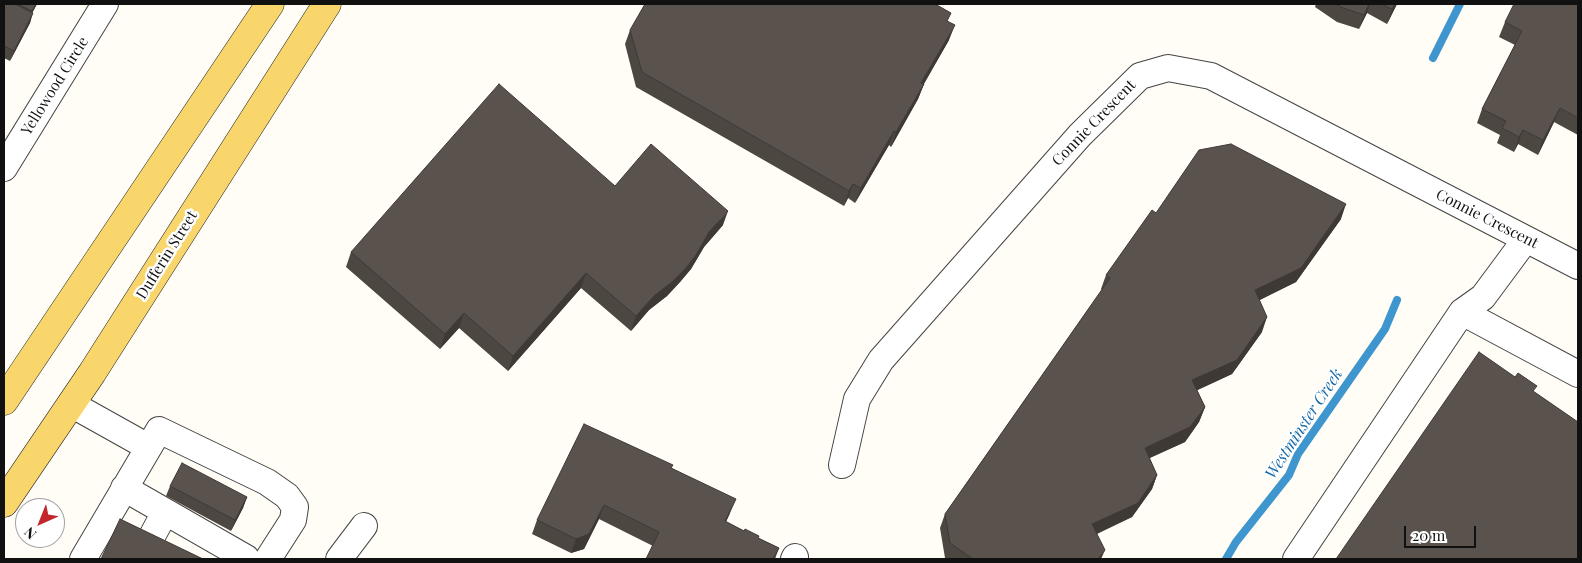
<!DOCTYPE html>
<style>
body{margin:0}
#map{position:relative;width:1582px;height:563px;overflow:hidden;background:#fffdf5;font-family:"Playfair Display",serif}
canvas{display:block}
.frame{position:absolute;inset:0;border:5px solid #111;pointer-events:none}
.north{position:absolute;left:15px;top:498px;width:50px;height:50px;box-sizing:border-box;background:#fff;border:1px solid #a0a0a0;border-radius:50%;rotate:224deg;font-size:14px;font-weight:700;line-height:20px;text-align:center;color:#111}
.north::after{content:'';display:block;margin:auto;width:18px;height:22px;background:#c4262e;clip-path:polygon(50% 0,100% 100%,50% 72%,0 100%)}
.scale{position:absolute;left:1404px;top:526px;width:72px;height:22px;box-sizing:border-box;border:2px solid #111;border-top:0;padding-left:6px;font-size:15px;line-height:18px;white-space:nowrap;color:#111;-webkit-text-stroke:4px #fff;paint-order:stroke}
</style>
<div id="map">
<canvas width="1582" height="563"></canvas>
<div class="frame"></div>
<div class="north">N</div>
<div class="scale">20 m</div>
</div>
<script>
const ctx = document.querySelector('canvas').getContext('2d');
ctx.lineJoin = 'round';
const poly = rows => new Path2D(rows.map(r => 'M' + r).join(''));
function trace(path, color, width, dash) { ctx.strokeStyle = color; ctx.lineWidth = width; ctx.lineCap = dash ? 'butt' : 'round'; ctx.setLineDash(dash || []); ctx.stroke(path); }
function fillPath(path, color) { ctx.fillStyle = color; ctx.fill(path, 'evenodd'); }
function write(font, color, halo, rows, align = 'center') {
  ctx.font = font + ' "Playfair Display",serif'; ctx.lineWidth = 5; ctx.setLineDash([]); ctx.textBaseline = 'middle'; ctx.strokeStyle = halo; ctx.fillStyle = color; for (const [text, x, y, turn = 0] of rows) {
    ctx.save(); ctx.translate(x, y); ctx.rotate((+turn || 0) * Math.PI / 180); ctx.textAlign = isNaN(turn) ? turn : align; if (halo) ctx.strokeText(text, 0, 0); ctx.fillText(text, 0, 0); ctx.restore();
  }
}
trace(poly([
 [1433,58,1460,4],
 [1226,559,1236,542,1289,475,1298,454,1385,329,1397,300]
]), '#3f96cf', 8);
const minor = poly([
 [4,168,105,4],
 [1462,312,1578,374],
 [71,404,148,447],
 [842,465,857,399,881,360,1080,135,1140,76,1168,68,1211,76,1578,266],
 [124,488,246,558,245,559],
 [150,540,165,512],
 [83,559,159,430,267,482,287,496,295,507,293,520,268,559],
 [339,559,364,526],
 [794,559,795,557],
 [1296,559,1462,312,1483,297,1526,239]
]);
const major = poly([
 [4,401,270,4],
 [4,503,92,373,327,4]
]);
trace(minor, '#444', 28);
trace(major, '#222', 29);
trace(minor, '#fff', 26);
trace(major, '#f9d66b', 28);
fillPath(poly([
 [4,4,37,4,32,13,30,23,10,61,4,58],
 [1316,4,1397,4,1387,24,1367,13,1359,29,1337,22,1315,7],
 [1578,4,1578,135,1554,122,1538,155,1518,144,1514,152,1497,143,1500,135,1477,123,1482,109,1515,45,1499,37,1505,22],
 [948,21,949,40,924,84,918,99,891,147,889,145,855,203,848,198,844,206,636,87,625,44,630,30],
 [615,186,723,225,704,247,691,269,680,282,667,296,649,310,631,331,581,288,508,371,459,328,440,349,346,267,351,252],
 [1156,213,1341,219,1296,282,1259,300,1262,332,1232,374,1197,390,1205,407,1199,422,1185,442,1149,458,1157,475,1152,489,1132,517,1097,534,1101,559,947,559,945,558,940,528,945,514,1102,290,1101,289,1106,275],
 [672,468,730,513,726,522,779,548,775,559,646,559,653,546,599,519,584,549,571,553,532,534,537,520],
 [170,486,247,497,243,508,231,531,166,496]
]), '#4d4742');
fillPath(poly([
 [36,4,37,4,28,21,32,11],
 [1369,4,1370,4,1367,13,1359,29,1364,15],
 [1395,4,1397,4,1387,24,1392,9],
 [33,13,30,23,10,61,14,51],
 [955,25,949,40,916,97,921,83],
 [924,84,918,99,891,147,896,132],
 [1560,108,1554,122,1538,155,1543,140],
 [1523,130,1518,144,1514,152,1519,137],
 [894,131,889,145,855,203,861,188],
 [853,184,848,198,844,206,849,191],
 [1346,204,1341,219,1296,282,1250,305,1255,290],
 [728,211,723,225,704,247,691,269,680,282,667,296,649,310,631,331,636,316],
 [586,273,581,288,508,371,513,356],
 [464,313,459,328,440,349,445,334],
 [1267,317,1262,332,1232,374,1187,395,1192,380],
 [1205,407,1199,422,1185,442,1139,463,1145,448],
 [1157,475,1152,489,1132,517,1087,538,1092,524],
 [247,497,243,508,231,531,235,520],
 [736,499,730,513,719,536,725,521],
 [604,505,599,519,584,549,571,553,576,539],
 [1105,550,1101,559,1098,559]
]), '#3f3936');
const building = poly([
 [4,4,15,4,33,13,14,51,4,46,4,4],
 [17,4,36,4,32,11,17,4],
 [645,4,935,4,951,13,947,21,955,25,921,83,924,84,896,132,894,131,861,188,853,184,849,191,642,72,630,30,645,4],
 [1336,4,1369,4,1364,15,1343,8,1336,4],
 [1381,4,1395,4,1392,9,1381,4],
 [1514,4,1578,4,1578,118,1560,108,1543,140,1523,130,1519,137,1502,128,1506,121,1482,109,1522,31,1505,22,1514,4],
 [499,84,615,186,651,144,728,211,709,232,696,255,686,268,672,282,654,296,636,316,586,273,513,356,464,313,445,334,351,252,499,84],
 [1231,144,1346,204,1301,268,1255,290,1267,317,1237,360,1192,380,1205,407,1190,427,1145,448,1157,475,1138,503,1092,524,1105,550,1098,559,973,559,950,543,945,514,1110,278,1106,275,1152,210,1156,213,1199,150,1231,144],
 [1479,352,1515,377,1518,373,1537,386,1533,391,1578,422,1578,559,1336,559,1479,352],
 [584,424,673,465,671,468,736,499,725,521,744,531,745,529,759,536,758,538,779,548,773,559,646,559,659,532,604,505,589,534,576,539,537,520,584,424],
 [182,463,247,497,235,520,170,486,182,463],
 [120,519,203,559,101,559,120,519]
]);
fillPath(building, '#5a524d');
trace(building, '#3f3936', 1);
write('15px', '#111', '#fff', [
 ["Yellowood Circle",55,86,-58],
 ["Connie Crescent",1094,123,-46],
 ["Connie Crescent",1487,219,27],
 ["Dufferin Street",167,255,-58]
]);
write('italic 16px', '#1768a6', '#fff', [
 ["Westminster Creek",1304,424,-57]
]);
</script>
